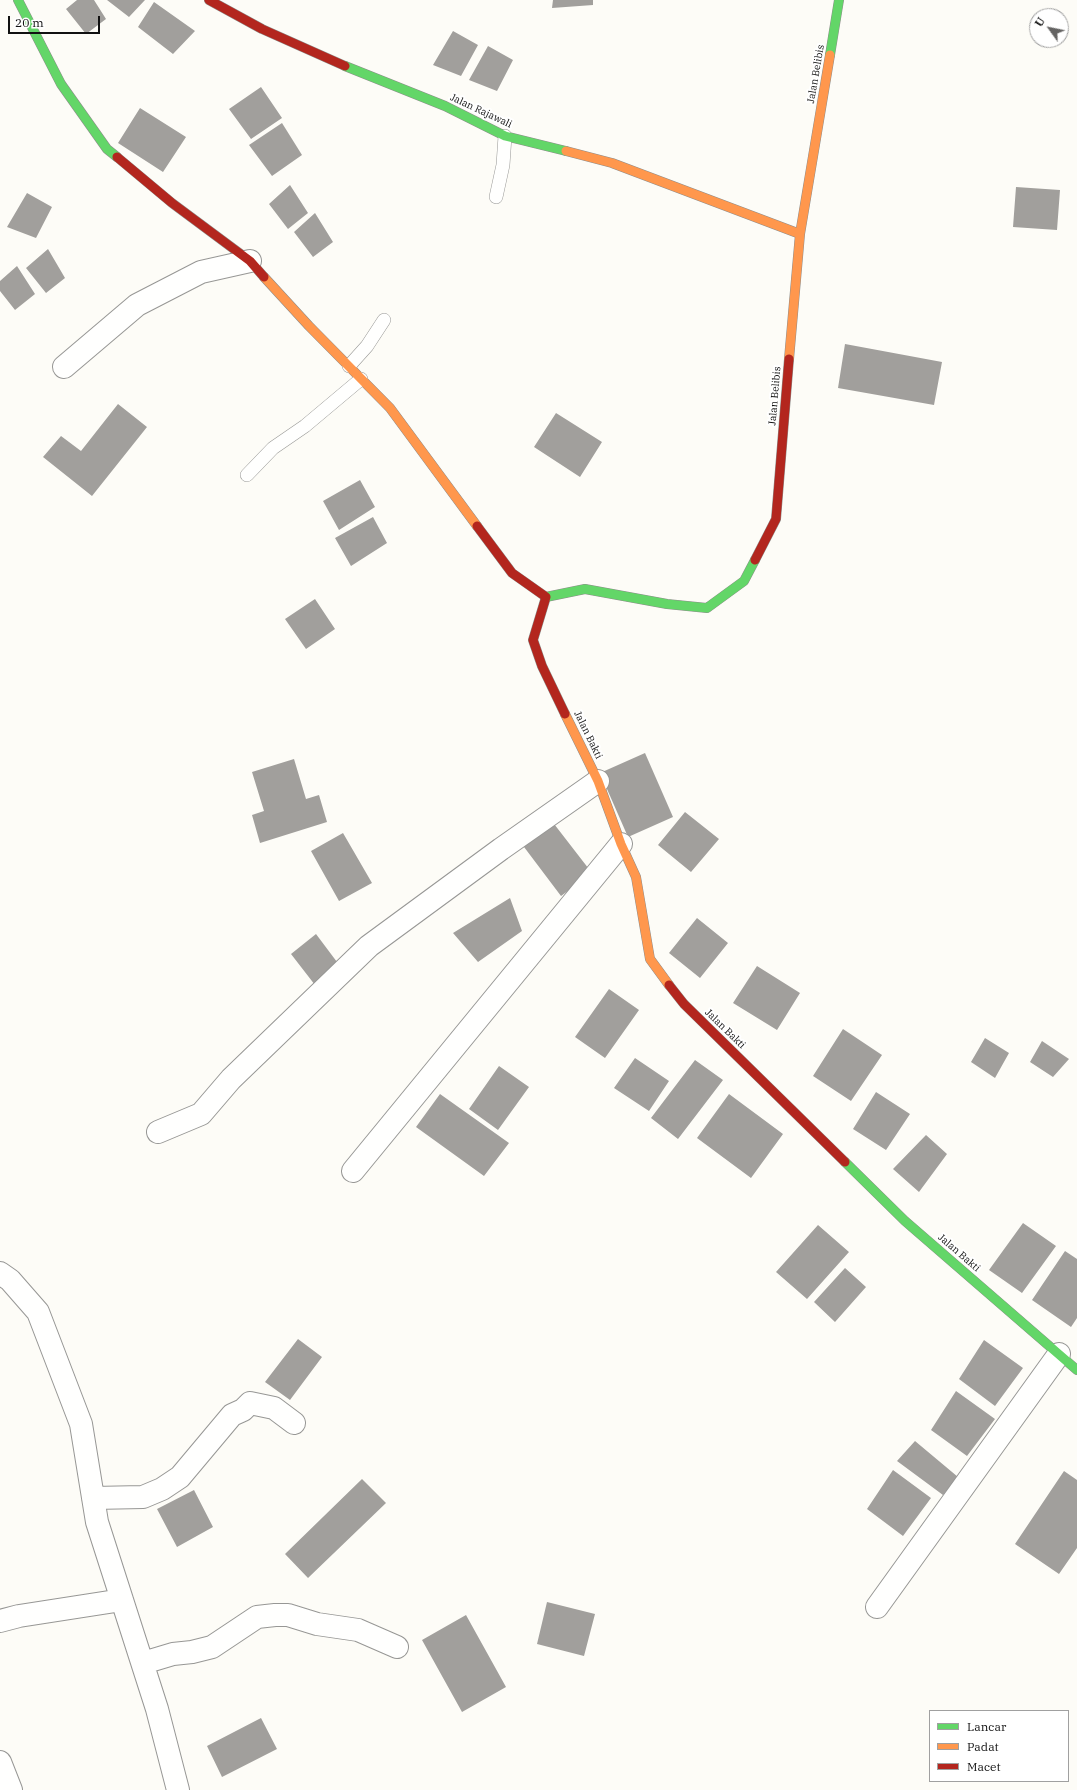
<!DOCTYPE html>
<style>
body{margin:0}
#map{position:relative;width:1077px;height:1790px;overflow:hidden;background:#fdfcf7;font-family:"IBM Plex Serif",serif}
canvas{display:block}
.legend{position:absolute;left:929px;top:1710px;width:140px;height:72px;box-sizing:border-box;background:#fff;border:1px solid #a0a0a0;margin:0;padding:5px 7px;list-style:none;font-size:12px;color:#111}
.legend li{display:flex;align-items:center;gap:8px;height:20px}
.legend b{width:20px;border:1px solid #a0a0a0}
.north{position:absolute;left:1029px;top:8px;width:40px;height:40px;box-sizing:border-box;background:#fff;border:1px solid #a0a0a0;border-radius:50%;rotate:303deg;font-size:11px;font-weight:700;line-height:16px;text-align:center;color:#111}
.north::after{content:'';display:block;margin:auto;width:14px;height:18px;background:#646362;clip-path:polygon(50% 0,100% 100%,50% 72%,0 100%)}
.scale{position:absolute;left:8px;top:16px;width:92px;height:18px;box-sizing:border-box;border:2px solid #111;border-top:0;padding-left:5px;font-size:12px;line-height:14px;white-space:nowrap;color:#111;-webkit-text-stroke:3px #fff;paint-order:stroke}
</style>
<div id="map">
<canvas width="1077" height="1790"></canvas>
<ul class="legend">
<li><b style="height:5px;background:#63d668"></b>Lancar</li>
<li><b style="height:5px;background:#ff974d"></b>Padat</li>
<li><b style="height:5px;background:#b3261e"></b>Macet</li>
</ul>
<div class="north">U</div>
<div class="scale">20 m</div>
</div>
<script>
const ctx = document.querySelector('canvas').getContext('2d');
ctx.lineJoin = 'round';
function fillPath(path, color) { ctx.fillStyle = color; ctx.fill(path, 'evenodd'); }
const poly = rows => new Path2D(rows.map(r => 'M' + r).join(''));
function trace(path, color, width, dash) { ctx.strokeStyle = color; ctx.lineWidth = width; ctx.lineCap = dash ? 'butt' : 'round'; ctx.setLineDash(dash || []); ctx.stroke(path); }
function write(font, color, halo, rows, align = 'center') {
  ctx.font = font + ' "IBM Plex Serif",serif'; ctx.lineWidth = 4; ctx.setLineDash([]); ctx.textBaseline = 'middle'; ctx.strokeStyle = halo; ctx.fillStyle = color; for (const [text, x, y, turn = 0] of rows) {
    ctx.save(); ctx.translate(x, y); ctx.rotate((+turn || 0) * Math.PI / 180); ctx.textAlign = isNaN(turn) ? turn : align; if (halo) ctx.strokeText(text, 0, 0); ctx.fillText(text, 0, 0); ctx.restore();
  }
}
fillPath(poly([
 [77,0,94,0,106,19,86,34,66,9],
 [107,0,145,0,129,17],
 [553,0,593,0,593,5,552,8],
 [154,2,195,31,173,54,138,27],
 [453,31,478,45,461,76,433,65],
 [488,46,513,60,497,91,469,80],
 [261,87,282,118,251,139,229,109],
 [140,108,186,137,163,172,118,143],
 [282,123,302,155,272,176,249,145],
 [290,185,308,213,288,229,269,204],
 [1016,187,1060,190,1057,230,1013,227],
 [27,193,52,207,36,238,7,227],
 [315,213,333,242,313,257,294,232],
 [48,249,65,278,46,293,26,268],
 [17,266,35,294,15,310,0,291,0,281],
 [845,344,942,362,934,405,838,388],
 [118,404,147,427,92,496,43,457,61,436,81,451],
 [556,413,602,442,580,477,534,447],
 [360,480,375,507,339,530,323,501],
 [373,517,387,543,351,566,335,538],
 [315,599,335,629,306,649,285,619],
 [645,753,673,817,628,837,600,773],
 [294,759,306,799,319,795,327,822,260,843,252,815,264,811,252,772],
 [685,812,719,839,691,872,658,845],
 [551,820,592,873,561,896,521,843],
 [343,833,372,883,339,901,311,851],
 [510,898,522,931,478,962,453,933],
 [697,918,728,943,700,978,669,953],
 [316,934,340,966,315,985,291,954],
 [757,966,800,993,777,1030,733,1003],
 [609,989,639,1010,605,1058,575,1037],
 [843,1029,882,1055,851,1101,813,1076],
 [985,1038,1009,1053,995,1078,971,1062],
 [1042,1041,1069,1059,1053,1077,1030,1062],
 [635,1058,669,1081,649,1111,614,1088],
 [695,1060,723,1080,678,1139,651,1118],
 [499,1066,529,1087,498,1130,469,1109],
 [876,1092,910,1114,886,1150,853,1129],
 [440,1094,509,1143,484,1176,416,1127],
 [729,1094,783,1134,751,1178,697,1138],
 [926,1135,947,1154,919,1192,893,1169],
 [1023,1223,1056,1246,1022,1293,989,1270],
 [818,1225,849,1252,807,1299,776,1272],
 [1065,1251,1077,1259,1077,1318,1071,1327,1032,1300],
 [845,1268,866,1287,835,1322,814,1302],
 [298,1339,322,1357,290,1400,265,1382],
 [984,1340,1023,1368,995,1406,959,1379],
 [956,1391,995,1419,967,1456,931,1430],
 [915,1441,958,1477,943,1495,897,1461],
 [893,1470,931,1498,903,1536,867,1509],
 [1064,1471,1077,1480,1077,1548,1059,1574,1015,1544],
 [362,1479,386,1503,308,1578,285,1554],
 [194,1490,213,1527,177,1547,157,1509],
 [547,1602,595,1614,584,1656,537,1644],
 [466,1615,506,1687,462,1712,422,1640],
 [261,1718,277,1749,222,1777,207,1746]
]), '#a19f9c');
const lane = poly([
 [496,197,503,165,505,136],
 [349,366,367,346,384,320],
 [247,475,273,448,305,426,361,379]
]);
const street = poly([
 [64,367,137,305,201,272,250,261],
 [158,1132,201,1114,231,1079,369,946,501,849,598,781],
 [353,1171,621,844],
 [0,1273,10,1280,38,1312,81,1424,97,1522,157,1709,178,1790],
 [93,1498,143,1497,162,1489,180,1477,232,1415,243,1410,250,1403,274,1408,294,1423],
 [877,1607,1059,1354],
 [0,1621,19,1616,122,1600],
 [143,1663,173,1654,192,1652,212,1647,257,1617,275,1615,288,1615,317,1624,358,1630,397,1647],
 [0,1762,11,1790]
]);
const fast = poly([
 [18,0,61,84,107,149,117,157],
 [830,55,839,0],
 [345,66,445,106,505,136,566,151],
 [546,597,585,589,667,604,707,608,744,581,755,560],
 [845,1162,905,1221,1077,1370]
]);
const slow = poly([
 [566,151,612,163,800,234],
 [264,277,309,326,390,408,477,526],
 [789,359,800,234,830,55],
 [565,714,598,781,621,844,636,877,650,959,669,985]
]);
const jam = poly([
 [209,0,262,29,345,66],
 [117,157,172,203,250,261,264,277],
 [477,526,512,573,546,597],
 [755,560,776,519,789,359],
 [546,597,533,640,542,666,565,714],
 [669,985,684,1004,845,1162]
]);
trace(lane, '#979795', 14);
trace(street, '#979795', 24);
trace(fast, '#8e8d8b', 10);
trace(slow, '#8e8d8b', 10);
trace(jam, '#8e8d8b', 10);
trace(lane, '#fffffe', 13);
trace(street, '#fffffe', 22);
trace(fast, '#63d668', 9);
trace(slow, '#ff974d', 9);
trace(jam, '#b3261e', 9);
write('10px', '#111', '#fff', [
 ["Jalan Belibis",816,74,-80],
 ["Jalan Rajawali",481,111,25],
 ["Jalan Belibis",775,396,-85],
 ["Jalan Bakti",588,735,64],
 ["Jalan Bakti",725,1029,44],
 ["Jalan Bakti",959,1253,41]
]);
</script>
